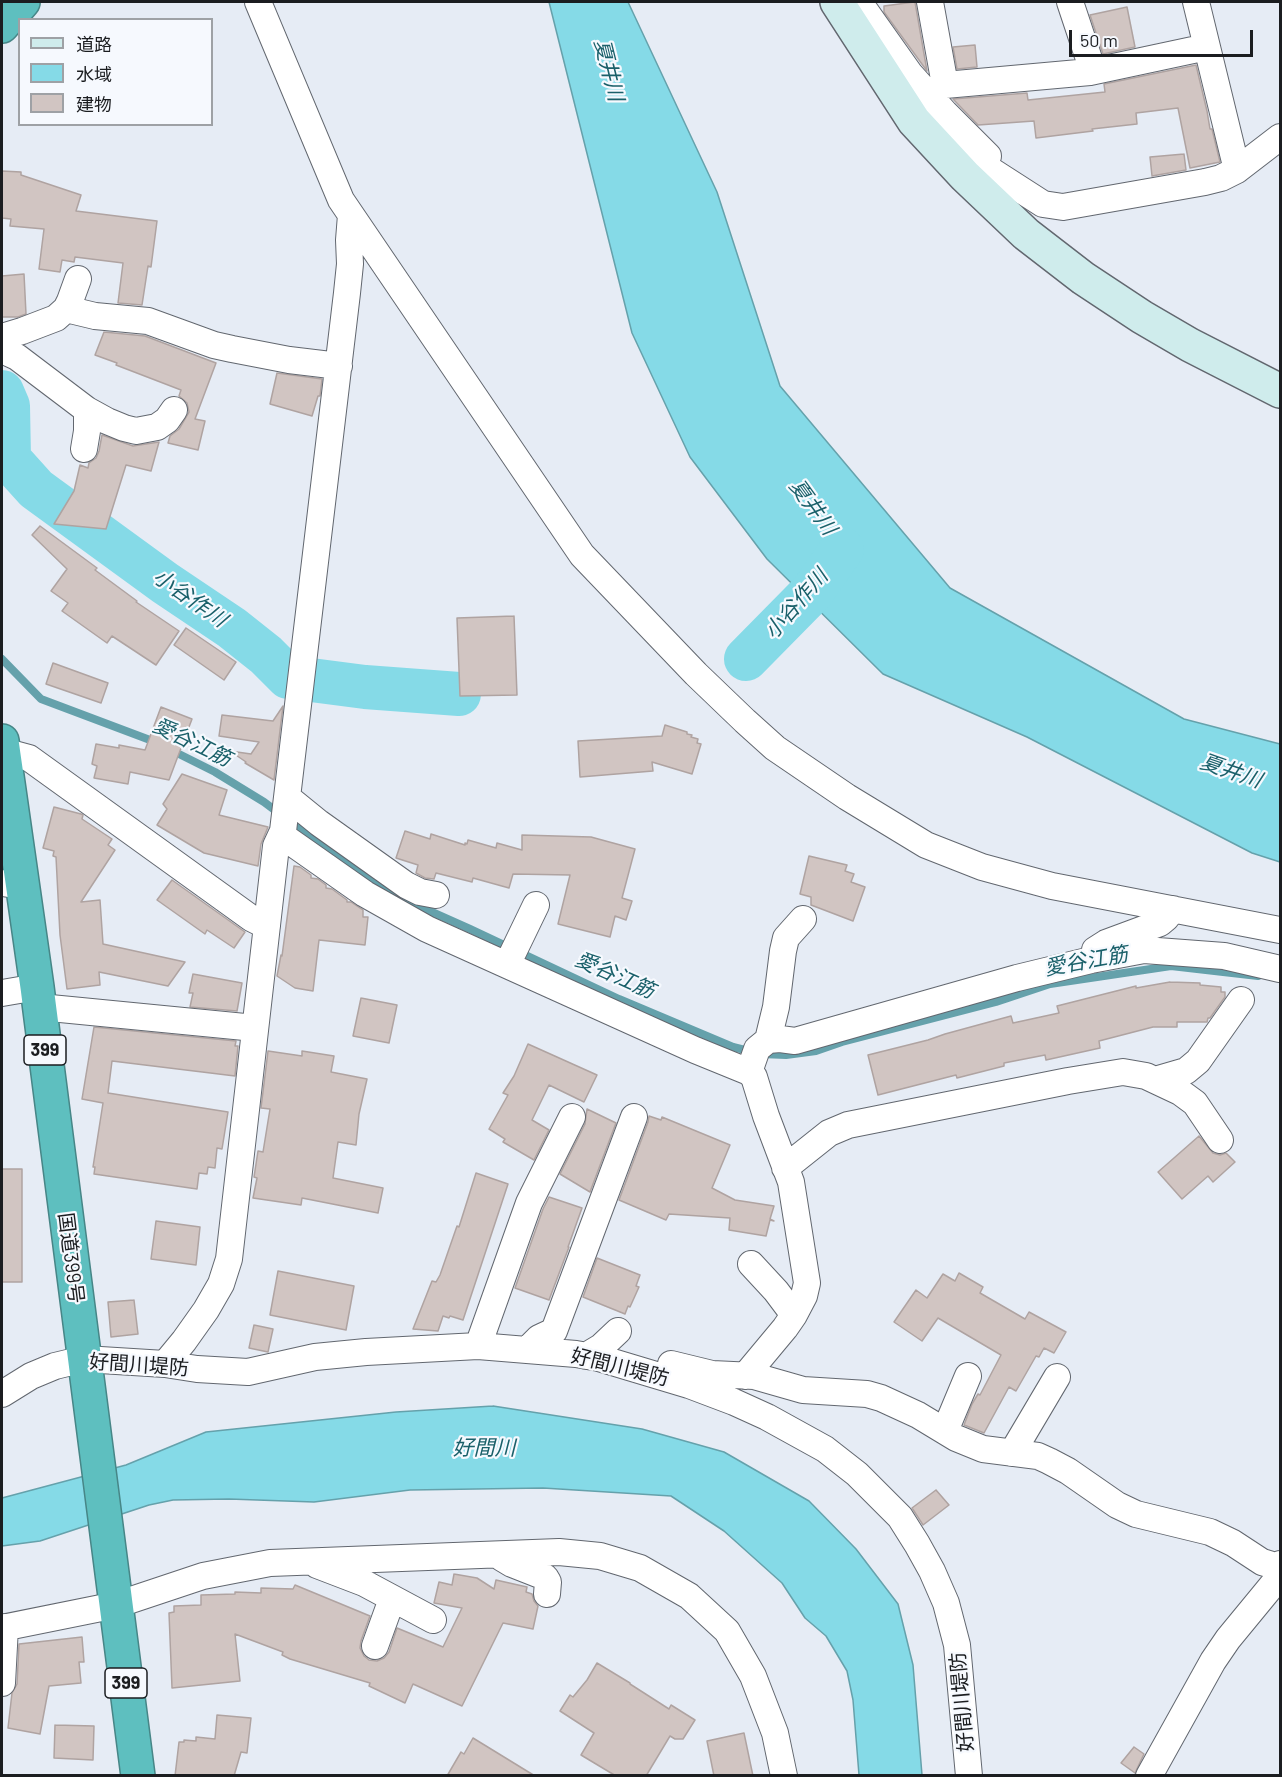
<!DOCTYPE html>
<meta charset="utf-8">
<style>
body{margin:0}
#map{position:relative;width:1282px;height:1777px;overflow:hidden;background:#e6ecf5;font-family:Barlow,"Noto Sans JP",sans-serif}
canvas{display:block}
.frame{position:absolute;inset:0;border:3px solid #1b1d20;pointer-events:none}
.legend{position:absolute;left:18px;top:18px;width:195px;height:108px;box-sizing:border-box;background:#f6f9fe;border:2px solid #9ea1a5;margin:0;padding:8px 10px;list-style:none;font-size:18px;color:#1b1d20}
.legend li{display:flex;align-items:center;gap:12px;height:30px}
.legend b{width:30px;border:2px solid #9ea1a5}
.scale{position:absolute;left:1069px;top:30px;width:184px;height:27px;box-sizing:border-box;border:3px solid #1b1d20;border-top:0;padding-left:8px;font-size:18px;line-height:21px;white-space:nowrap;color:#1b1d20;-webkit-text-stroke:4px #f6f9fe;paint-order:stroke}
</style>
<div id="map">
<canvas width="1282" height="1777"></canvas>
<div class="frame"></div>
<ul class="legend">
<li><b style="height:8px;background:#cfecec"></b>道路</li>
<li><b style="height:16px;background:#85dae7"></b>水域</li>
<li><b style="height:16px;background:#d1c5c2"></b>建物</li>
</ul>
<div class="scale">50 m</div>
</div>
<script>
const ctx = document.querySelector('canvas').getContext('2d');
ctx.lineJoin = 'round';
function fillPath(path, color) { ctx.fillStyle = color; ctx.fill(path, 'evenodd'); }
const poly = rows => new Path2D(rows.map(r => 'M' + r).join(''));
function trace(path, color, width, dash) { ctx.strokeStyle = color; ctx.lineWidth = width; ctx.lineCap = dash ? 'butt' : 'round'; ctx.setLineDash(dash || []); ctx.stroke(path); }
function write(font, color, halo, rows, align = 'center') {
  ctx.font = font + ' Barlow,"Noto Sans JP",sans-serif'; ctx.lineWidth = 4.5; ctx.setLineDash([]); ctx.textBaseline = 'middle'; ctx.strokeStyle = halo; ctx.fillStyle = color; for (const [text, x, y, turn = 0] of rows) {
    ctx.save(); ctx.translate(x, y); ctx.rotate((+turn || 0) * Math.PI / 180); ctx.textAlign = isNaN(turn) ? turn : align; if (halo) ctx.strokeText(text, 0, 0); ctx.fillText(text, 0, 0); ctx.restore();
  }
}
const water = poly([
 [549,2,628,2,717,192,780,386,950,588,1184,719,1280,744,1280,862,1252,853,1027,737,883,674,767,559,690,457,632,333,549,2],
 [493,1406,642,1429,724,1452,809,1501,856,1549,898,1604,913,1665,922,1775,859,1775,853,1700,847,1671,826,1636,805,1618,782,1583,724,1531,671,1496,543,1488,410,1490,314,1502,229,1499,173,1500,149,1505,40,1541,2,1546,2,1498,126,1465,206,1432,396,1412,493,1406]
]);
fillPath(water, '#85dae7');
trace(water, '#65a1ab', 1.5);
trace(poly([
 [2,659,41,699,158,743],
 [171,750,215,772,264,802,280,814],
 [289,821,373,882,405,900,470,929,619,999,733,1047,761,1054,786,1055,816,1051,842,1042,996,1002,1050,984,1171,966,1258,976]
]), '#65a1ab', 8);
trace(poly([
 [2,392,8,406,9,459,36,489,165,583,232,628,266,655,288,677,365,687,459,694],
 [746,659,812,592,842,549]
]), '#85dae7', 44);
const building = poly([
 [914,2,915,2,927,71,884,12,884,6,914,2],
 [1127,7,1135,47,1103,54,1090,15,1127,7],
 [975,45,977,67,957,69,953,47,975,45],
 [1196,65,1207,111,1210,129,1212,129,1220,162,1190,168,1178,108,1136,113,1137,124,1092,129,1093,131,1036,138,1034,121,978,125,953,99,1027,93,1028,100,1105,92,1104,84,1196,65],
 [1184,154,1186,170,1152,176,1150,157,1184,154],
 [2,171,21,172,21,175,81,195,76,211,157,221,151,267,148,266,142,305,118,303,123,263,75,257,74,262,62,260,60,272,39,269,44,229,10,226,11,219,2,218,2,171],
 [24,274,26,314,18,317,2,317,2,276,24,274],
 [104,332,145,336,216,363,195,419,205,421,198,450,168,443,170,436,179,429,189,412,187,403,179,396,181,390,116,365,117,363,95,355,104,332],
 [277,373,322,379,320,396,318,396,312,416,270,404,277,373],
 [102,435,133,446,159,442,151,471,126,465,106,529,54,524,74,491,80,465,88,468,89,463,96,458,99,451,102,435],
 [40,526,97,568,95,570,137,601,136,602,179,631,156,665,112,636,107,643,62,611,68,603,51,591,67,569,32,535,40,526],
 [514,616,517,695,460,696,457,618,514,616],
 [186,628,236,662,224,680,174,645,186,628],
 [53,663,108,683,101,703,46,684,53,663],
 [283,706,274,780,245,763,246,762,230,751,251,754,259,742,219,736,222,715,273,721,283,706],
 [161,707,192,719,169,780,130,772,128,784,94,778,97,766,92,764,96,744,119,748,119,745,145,750,161,707],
 [665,725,687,732,687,734,692,735,691,737,698,739,697,743,701,744,692,774,652,762,653,771,580,777,578,741,662,736,665,725],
 [182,774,227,790,219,815,268,827,261,844,258,866,204,853,157,825,167,809,163,804,182,774],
 [54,807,81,814,83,815,82,819,112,839,108,845,115,850,81,902,100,900,103,944,185,962,168,986,99,972,100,985,67,989,60,935,56,857,53,856,54,851,43,848,54,807],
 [405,831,430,839,431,834,465,845,465,843,467,844,468,840,496,848,497,843,522,850,522,835,591,837,635,849,622,898,632,901,626,920,615,916,610,937,558,924,570,875,513,874,509,888,473,878,472,882,436,873,434,879,425,878,416,873,418,865,396,858,405,831],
 [809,856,847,865,845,871,854,874,851,882,865,887,853,921,811,905,811,897,800,894,809,856],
 [294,866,300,867,311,875,311,878,318,879,326,885,326,888,332,889,347,900,347,902,351,902,363,910,363,917,368,917,365,945,319,940,313,991,295,988,277,976,281,955,282,956,294,866],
 [172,880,245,932,234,948,207,930,205,934,157,900,172,880],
 [193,974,242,983,237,1011,190,1007,193,993,189,993,193,974],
 [1170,982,1200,983,1200,985,1221,987,1221,992,1225,992,1225,997,1210,1018,1208,1018,1207,1022,1177,1022,1177,1027,1153,1027,1099,1041,1100,1048,1046,1060,1045,1055,1004,1063,1004,1066,957,1078,956,1075,878,1095,868,1055,928,1040,945,1034,1011,1016,1013,1023,1059,1013,1057,1006,1136,986,1136,988,1170,982],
 [361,998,397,1005,389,1043,353,1036,361,998],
 [94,1027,236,1041,235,1046,238,1046,235,1076,112,1061,108,1093,228,1112,222,1149,217,1148,215,1168,208,1167,207,1174,199,1173,197,1189,94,1174,95,1167,93,1167,103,1103,82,1099,94,1027],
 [528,1044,597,1075,584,1102,549,1085,532,1120,549,1130,534,1160,503,1142,505,1139,489,1129,508,1095,503,1093,514,1076,528,1044],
 [268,1051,302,1056,302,1051,334,1056,331,1072,367,1079,359,1114,356,1145,338,1142,333,1178,383,1188,378,1213,302,1198,301,1205,253,1198,257,1178,254,1177,258,1151,263,1152,270,1109,261,1108,268,1051],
 [587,1109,616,1123,590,1192,560,1174,585,1124,587,1109],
 [649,1116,661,1120,662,1117,730,1145,712,1188,735,1200,774,1206,770,1219,774,1221,770,1220,766,1236,729,1230,730,1218,669,1214,666,1220,619,1200,648,1122,649,1116],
 [1199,1136,1213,1153,1220,1155,1226,1153,1235,1162,1213,1182,1208,1176,1182,1199,1158,1172,1199,1136],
 [2,1169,22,1169,22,1282,2,1282,2,1169],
 [476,1173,508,1184,463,1320,450,1316,449,1318,443,1316,438,1331,413,1329,432,1281,436,1282,440,1275,457,1226,459,1227,476,1173],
 [549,1197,582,1208,568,1247,569,1247,549,1300,515,1288,543,1209,549,1197],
 [156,1221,200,1227,196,1265,151,1259,156,1221],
 [597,1258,640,1275,636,1286,639,1287,630,1307,628,1306,625,1314,583,1297,597,1258],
 [278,1271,354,1286,346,1330,270,1315,278,1271],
 [959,1273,983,1287,980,1293,1025,1319,1029,1312,1066,1332,1054,1353,1044,1348,1039,1357,1036,1356,1016,1391,1009,1387,984,1433,964,1425,972,1404,978,1394,980,1395,1001,1355,938,1318,922,1341,894,1322,916,1290,927,1298,943,1274,955,1281,959,1273],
 [134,1300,138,1334,111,1337,108,1302,134,1300],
 [254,1325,273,1329,268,1352,249,1348,254,1325],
 [936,1490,949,1505,923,1525,912,1508,936,1490],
 [454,1574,477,1578,494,1589,496,1580,527,1587,526,1592,532,1594,534,1601,538,1606,533,1629,503,1623,462,1706,413,1684,405,1703,369,1686,370,1683,290,1659,282,1655,283,1652,235,1634,240,1681,172,1688,169,1613,174,1612,174,1606,201,1605,201,1595,235,1594,235,1592,261,1593,261,1588,293,1589,295,1585,370,1616,361,1641,360,1648,364,1656,369,1660,377,1661,384,1658,389,1652,397,1628,443,1647,462,1608,434,1603,439,1582,452,1585,454,1574],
 [82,1637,84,1662,79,1662,81,1683,49,1686,40,1734,8,1728,12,1693,17,1684,19,1644,82,1637],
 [597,1663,630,1683,630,1684,669,1709,671,1705,695,1720,683,1739,675,1739,670,1736,646,1776,616,1776,581,1755,594,1733,560,1711,570,1695,573,1697,587,1680,597,1663],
 [217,1715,251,1718,247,1753,241,1752,234,1776,175,1776,179,1742,184,1742,184,1740,196,1741,196,1737,215,1739,217,1715],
 [55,1725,94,1726,93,1760,54,1758,55,1725],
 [744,1733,753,1776,714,1776,707,1741,744,1733],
 [473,1738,535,1776,447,1776,461,1752,464,1754,473,1738],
 [1134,1747,1144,1754,1135,1773,1121,1763,1134,1747]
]);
fillPath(building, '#d1c5c2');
trace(building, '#afa3a1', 1.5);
const street = poly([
 [258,2,341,200,582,555,696,674,745,721,775,748,847,797,926,845,982,867,1052,886,1280,930],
 [859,2,910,74,945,113,988,156],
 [930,2,945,85,1090,72,1207,47],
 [1070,2,1093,71],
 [1196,2,1237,170],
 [942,139,1043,204,1063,207,1205,182,1221,178,1237,170,1280,137],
 [66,309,95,316,148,321,214,345,232,349,289,360,339,366],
 [2,337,22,331,56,318,66,309,70,301,78,279],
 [2,350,17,357,87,410,107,421,124,428,136,431,157,427,167,420,174,410],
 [84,449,87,431,87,410],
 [3,751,29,758,251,918,267,926],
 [287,797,319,823,406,885,420,892,436,895],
 [281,835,365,894,427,929,695,1050,749,1072,754,1077,766,1116,791,1182,807,1283,804,1296,794,1315,785,1328,745,1376],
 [2,883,22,886],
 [1095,950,1106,943,1160,923,1166,918,1173,909],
 [507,965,536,905],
 [2,993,37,987],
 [40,1007,255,1028],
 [768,1040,776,1007,783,951,786,938,803,919],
 [749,1072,757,1049,768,1040,780,1039,795,1041,1017,978,1091,960,1144,950,1224,956,1280,969],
 [1155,1080,1186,1071,1198,1061,1241,1000],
 [785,1168,829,1133,848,1125,1068,1081,1123,1072,1146,1076,1180,1092,1195,1103,1220,1140],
 [751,1264,776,1291,794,1315],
 [478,1346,529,1203,572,1117],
 [528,1349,539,1338,554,1331,634,1117],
 [586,1356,601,1347,618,1331],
 [165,1364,184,1341,206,1310,221,1284,229,1259,276,846,283,831,347,293,350,264,349,240,351,215],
 [671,1364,712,1374,754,1376,803,1390,867,1394,881,1398,918,1415,956,1438,983,1449,1038,1456,1049,1461,1068,1471,1117,1505,1136,1514,1210,1532,1233,1543,1262,1562,1275,1566,1280,1564],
 [2,1394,31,1376,55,1366,84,1359,165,1364,197,1369,248,1372,315,1357,366,1352,478,1346,576,1354,599,1358,689,1385,734,1402,767,1417,825,1449,857,1474,900,1517,917,1544,932,1571,946,1603,957,1645,969,1776],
 [945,1431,968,1376],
 [1012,1453,1057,1377],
 [502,1558,512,1564,545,1577,548,1582,547,1594],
 [317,1565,364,1583,433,1620],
 [2,1628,116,1605,203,1576,270,1563,559,1552,600,1556,640,1568,689,1596,727,1631,753,1676,775,1733,784,1776],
 [375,1646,392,1599],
 [2,1683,5,1627],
 [1149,1776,1213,1661,1228,1639,1279,1577]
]);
const secondary = poly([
 [837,2,914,121,965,176,1026,234,1083,278,1142,317,1190,345,1280,391]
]);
const highway = poly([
 [2,26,23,2],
 [2,741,37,987,138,1776]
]);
trace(street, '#62676f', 28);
trace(secondary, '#62676f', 36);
trace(highway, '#478687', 36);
trace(street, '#fff', 26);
trace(secondary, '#cfecec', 33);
trace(highway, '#5ebfbf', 33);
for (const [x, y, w] of [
 [45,1050,42],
 [126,1683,42]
]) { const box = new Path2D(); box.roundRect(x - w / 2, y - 15, w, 30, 4.5); ctx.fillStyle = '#f6f9fe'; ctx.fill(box); trace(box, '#1b1d20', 1.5); }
write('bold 18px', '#1b1d20', null, [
 ["399",45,1050],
 ["399",126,1683]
]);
write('20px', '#1b1d20', '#f6f9fe', [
 ["国道399号",71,1258,83],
 ["好間川堤防",139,1365,4],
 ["好間川堤防",620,1367,14],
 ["好間川堤防",962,1702,-95]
]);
write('italic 21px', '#1a606a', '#f6f9fe', [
 ["夏井川",609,70,76],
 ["夏井川",813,507,54],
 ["小谷作川",190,598,35],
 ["小谷作川",796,604,-49],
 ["愛谷江筋",192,742,26],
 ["夏井川",1231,771,19],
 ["愛谷江筋",1086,961,-10],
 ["愛谷江筋",615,975,24],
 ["好間川",484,1448]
]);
</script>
